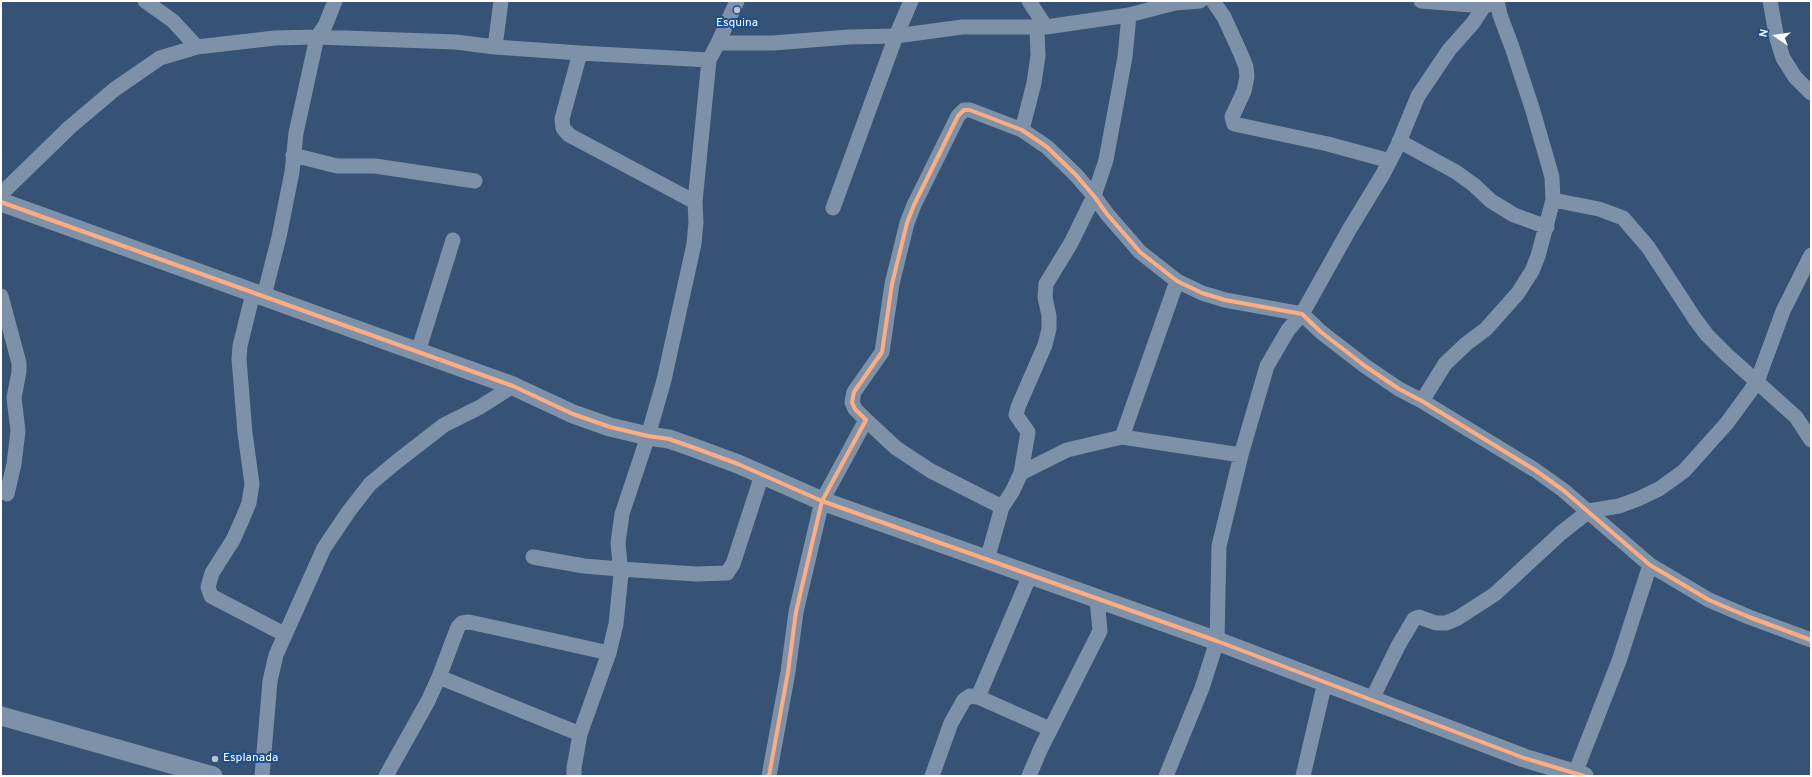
<!DOCTYPE html>
<style>
body{margin:0}
#map{position:relative;width:1812px;height:777px;overflow:hidden;background:#365274;font-family:Overpass,sans-serif}
canvas{display:block}
.frame{position:absolute;inset:0;border:2px solid #fff;pointer-events:none}
.north{position:absolute;left:1756px;top:16px;width:40px;height:40px;-webkit-text-stroke:3px #1b4f8f;paint-order:stroke;rotate:283deg;font-size:11px;font-weight:700;line-height:16px;text-align:center;color:#fff}
.north::after{content:'';display:block;margin:auto;width:14px;height:18px;background:#fff;clip-path:polygon(50% 0,100% 100%,50% 72%,0 100%)}
</style>
<div id="map">
<canvas width="1812" height="777"></canvas>
<div class="frame"></div>
<div class="north">N</div>
</div>
<script>
const ctx = document.querySelector('canvas').getContext('2d');
ctx.lineJoin = 'round';
const poly = rows => new Path2D(rows.map(r => 'M' + r).join(''));
function trace(path, color, width, dash) { ctx.strokeStyle = color; ctx.lineWidth = width; ctx.lineCap = dash ? 'butt' : 'round'; ctx.setLineDash(dash || []); ctx.stroke(path); }
function write(font, color, halo, rows, align = 'center') {
  ctx.font = font + ' Overpass,sans-serif'; ctx.lineWidth = 4; ctx.setLineDash([]); ctx.textBaseline = 'middle'; ctx.strokeStyle = halo; ctx.fillStyle = color; for (const [text, x, y, turn = 0] of rows) {
    ctx.save(); ctx.translate(x, y); ctx.rotate((+turn || 0) * Math.PI / 180); ctx.textAlign = isNaN(turn) ? turn : align; if (halo) ctx.strokeText(text, 0, 0); ctx.fillText(text, 0, 0); ctx.restore();
  }
}
trace(poly([
 [145,1,173,21,197,47],
 [1029,1,1046,27],
 [1213,1,1224,17,1240,52,1246,67,1247,77,1244,91,1232,117,1234,124,1328,144,1390,161],
 [1421,1,1484,6,1492,4],
 [1770,1,1777,39,1783,58,1795,77,1811,93],
 [718,43,773,43,849,37,896,36,962,27,1046,27,1129,15,1175,3,1200,1],
 [495,47,501,1],
 [580,53,562,119,563,128,569,135,695,202],
 [1022,130,1034,83,1038,56,1037,27],
 [1399,141,1456,172,1474,185,1491,201,1514,215,1547,227],
 [293,155,337,166,375,166,475,181],
 [1,194,70,127,115,89,160,58,197,47,275,38,317,37,456,42,495,47,580,53,709,60],
 [1553,200,1599,209,1623,218,1648,247,1695,319,1707,335,1727,355,1796,417,1811,440],
 [833,208,896,36,911,1],
 [253,293,240,346,239,359,245,433,252,484,249,503,242,520,233,540,212,573,208,587,211,596,284,634],
 [1,296,19,363,19,372,14,398,18,431,14,464,7,494],
 [264,296,279,237,292,172,296,133,317,37,325,26,335,1],
 [418,352,453,240],
 [1422,401,1445,364,1466,344,1486,329,1518,293,1532,271,1538,256,1553,200,1552,177,1533,111,1512,47,1500,15,1497,1],
 [866,420,896,448,931,471,1002,507],
 [1122,437,1177,281],
 [1021,473,1067,450,1122,437,1241,455],
 [533,557,584,566,620,569,696,574,727,573,733,564,762,475],
 [987,560,1002,507,1012,492,1021,473,1028,432,1016,415,1018,407,1045,345,1049,329,1049,316,1045,297,1046,284,1071,243,1094,196,1106,160,1125,57,1129,15],
 [439,677,580,734],
 [978,697,1030,575],
 [1372,699,1398,646,1414,619,1419,617,1436,623,1446,623,1458,618,1495,594,1561,533,1589,511,1619,506,1638,499,1659,489,1684,471,1727,423,1757,382,1783,311,1811,255],
 [262,776,270,681,276,655,324,548,349,511,370,484,395,463,444,425,480,407,513,386],
 [386,776,428,701,439,677,458,627,462,623,469,622,506,630,609,653],
 [574,776,574,768,580,734,609,653,616,624,621,574,618,543,622,514,648,436,664,380,694,244,696,222,695,202,709,60,718,43,737,1],
 [769,776,788,672,796,612,822,501,866,420,855,409,852,402,854,392,882,352,892,284,907,223,914,205,958,116,964,110,970,110,1022,130,1047,147,1076,175,1094,196,1107,214,1140,252,1177,281,1202,293,1225,300,1302,314,1321,332,1365,366,1399,389,1422,401,1535,470,1563,490,1650,565,1709,600,1749,617,1811,640],
 [932,776,951,723,964,700,970,696,978,697,1050,729],
 [1029,776,1041,748,1100,631,1097,599],
 [1166,776,1202,688,1217,641,1219,546,1241,455,1267,366,1288,330,1302,314,1349,230,1383,174,1397,147,1418,96,1449,50,1473,23,1484,6],
 [1303,776,1325,682],
 [1574,776,1619,661,1650,565]
]), '#7d92a8', 15);
trace(poly([
 [1,202,513,386,573,414,610,427,648,436,669,439,692,447,738,464,822,501,1217,641,1524,758,1584,776],
 [1,716,213,776]
]), '#7d92a8', 19);
trace(poly([
 [1,202,513,386,573,414,610,427,648,436,669,439,692,447,738,464,822,501,1217,641,1524,758,1584,776],
 [769,776,788,672,796,612,822,501,866,420,855,409,852,402,854,392,882,352,892,284,907,223,914,205,958,116,964,110,970,110,1022,130,1047,147,1076,175,1094,196,1107,214,1140,252,1177,281,1202,293,1225,300,1302,314,1321,332,1365,366,1399,389,1422,401,1535,470,1563,490,1650,565,1709,600,1749,617,1811,640]
]), '#ffac80', 4);
for (const [x, y, r, color] of [
 [737,10,4,"#b9c2ce"],
 [215,759,4,"#b9c2ce"]
]) { const dot = new Path2D(); dot.arc(x, y, r, 0, 2 * Math.PI); ctx.fillStyle = color; ctx.fill(dot); trace(dot, '#1b4f8f', 1.5); }
write('12px', '#fff', '#1b4f8f', [
 ["Esquina",737,24],
 ["Esplanada",223,759,"left"]
]);
</script>
